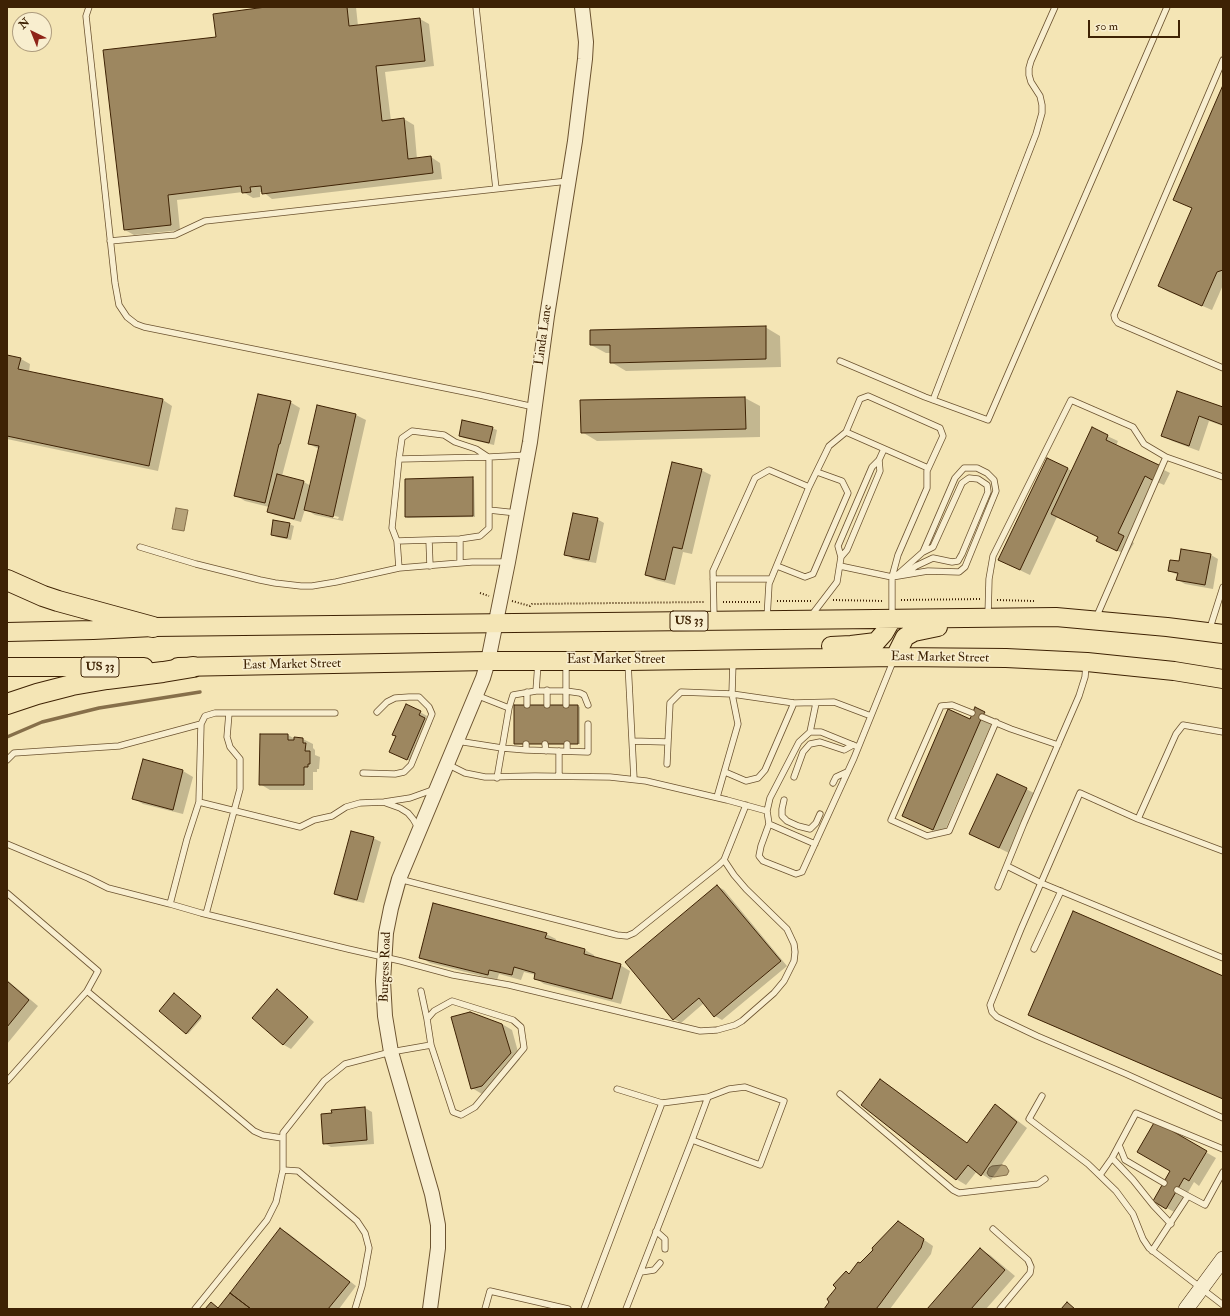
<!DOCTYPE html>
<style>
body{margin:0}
#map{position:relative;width:1230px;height:1316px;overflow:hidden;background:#f4e5b5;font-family:"IM FELL Double Pica",serif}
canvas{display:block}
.frame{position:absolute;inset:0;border:8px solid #3e2204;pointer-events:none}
.north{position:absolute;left:12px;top:12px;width:40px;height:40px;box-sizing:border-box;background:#f8eecf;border:1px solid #ae9c7e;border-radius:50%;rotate:317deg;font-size:11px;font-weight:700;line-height:16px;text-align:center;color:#3e2204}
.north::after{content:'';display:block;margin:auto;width:14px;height:18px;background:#8f2418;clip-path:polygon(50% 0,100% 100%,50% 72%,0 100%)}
.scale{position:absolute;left:1088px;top:20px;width:92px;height:18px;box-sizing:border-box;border:2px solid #3e2204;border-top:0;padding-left:5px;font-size:12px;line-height:14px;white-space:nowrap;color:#3e2204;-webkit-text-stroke:3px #f8eecf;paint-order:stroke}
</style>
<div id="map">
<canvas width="1230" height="1316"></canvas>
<div class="frame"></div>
<div class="north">N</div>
<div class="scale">50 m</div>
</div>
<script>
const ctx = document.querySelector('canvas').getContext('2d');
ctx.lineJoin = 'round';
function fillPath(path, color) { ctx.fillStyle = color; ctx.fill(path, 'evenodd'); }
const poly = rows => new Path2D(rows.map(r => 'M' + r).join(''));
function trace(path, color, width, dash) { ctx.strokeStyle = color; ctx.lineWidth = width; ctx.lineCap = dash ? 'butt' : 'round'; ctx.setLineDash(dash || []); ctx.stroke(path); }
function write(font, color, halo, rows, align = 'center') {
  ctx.font = font + ' "IM FELL Double Pica",serif'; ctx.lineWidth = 3; ctx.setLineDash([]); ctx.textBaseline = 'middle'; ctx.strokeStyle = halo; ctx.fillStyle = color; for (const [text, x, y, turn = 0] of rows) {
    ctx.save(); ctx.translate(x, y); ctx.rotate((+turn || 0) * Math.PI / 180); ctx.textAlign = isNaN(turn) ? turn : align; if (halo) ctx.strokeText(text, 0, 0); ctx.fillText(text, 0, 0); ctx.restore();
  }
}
const water = poly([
 [176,508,188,510,184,531,172,529,176,508],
 [1002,1165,1006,1166,1009,1171,1007,1175,994,1177,989,1176,987,1173,989,1168,992,1166,1002,1165]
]);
fillPath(water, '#b6a379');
trace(water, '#866f4a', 1);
fillPath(poly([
 [267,7,356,7,358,26,420,19,429,24,434,66,385,72,391,121,404,119,414,125,417,159,431,157,440,163,442,179,272,199,263,192,260,192,260,197,253,198,243,192,177,200,180,230,134,235,125,230,217,38],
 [1223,87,1223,285,1212,310,1169,292,1159,286,1193,209,1174,199],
 [765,327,780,336,781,367,626,371,611,362,611,353,606,353,591,345],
 [7,356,21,359,30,364,29,372,163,400,172,406,158,471,7,439],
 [1178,392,1223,408,1223,426,1209,421,1199,451,1172,441,1163,436],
 [745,398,760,406,760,437,597,441,582,432,581,401],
 [290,402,300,408,282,476,304,482,311,486,319,449,309,444,317,406,356,415,366,420,343,521,315,515,305,509,301,522,275,515,268,511,269,507,245,501,235,495],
 [315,511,339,517,338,519,315,513],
 [492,428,497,430,494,445,464,438,460,436],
 [1092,429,1118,441,1116,446,1170,473,1164,485,1155,481,1127,539,1134,543,1127,555,1107,546,1099,537,1057,517,1030,575,1009,565,1048,459,1072,471],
 [701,470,711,475,692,554,683,552,675,585,656,580,646,575],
 [472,478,474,480,475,517,408,518,406,517],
 [597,519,604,523,596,563,573,559,566,554],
 [289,524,294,526,291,540,276,537,272,534],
 [1211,555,1218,559,1213,589,1185,584,1178,580,1178,575,1169,571,1180,563],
 [578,706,580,707,580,744,517,744,515,743],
 [975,709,994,718,943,835,903,816,970,720],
 [420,712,427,716,426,719,432,723,414,763,398,755],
 [261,735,288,735,295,739,295,738,303,739,313,744,313,748,315,750,315,755,320,757,319,769,317,769,317,772,313,772,313,790,270,790,260,784],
 [143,760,183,771,193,777,183,814,143,804,133,798],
 [998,775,1036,794,1009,853,970,834],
 [373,838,381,842,364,903,342,898,335,894],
 [717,886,724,890,787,966,722,1020,715,1016,704,1003,681,1023,674,1019],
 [546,934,556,939,555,942,585,950,594,955,594,958,620,965,630,971,621,1004,544,984,535,978,536,975,524,972,521,980,499,974,497,980,430,963,420,957],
 [1223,977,1223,1099,1039,1020,1029,1014],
 [7,980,38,1006,7,1044],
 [277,991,284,995,314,1022,291,1049,284,1045,253,1017],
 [176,995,202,1018,188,1034,186,1033],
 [502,1024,512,1030,520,1059,492,1092,482,1094,472,1088],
 [881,1081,890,1086,968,1144,996,1105,1005,1111,1027,1128,991,1180,977,1171,966,1185,956,1179],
 [365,1108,372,1112,374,1144,331,1147,324,1143,333,1114],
 [1155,1123,1216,1158,1199,1186,1194,1182,1176,1213,1154,1201,1172,1171],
 [898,1222,933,1246,931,1254,890,1309,825,1309,830,1302,846,1272,850,1274],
 [281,1229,288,1233,356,1286,339,1309,207,1309,211,1303,219,1308],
 [980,1249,990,1255,1015,1276,986,1309,928,1309]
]), '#0003');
trace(poly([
 [7,737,42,722,99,708,200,692]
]), '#866f4a', 3.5);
const building = poly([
 [266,7,347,7,349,26,420,18,425,61,376,66,382,121,404,118,408,159,431,156,433,173,262,194,261,186,250,187,251,192,242,193,241,186,168,195,171,225,124,230,103,50,216,37,213,14,266,7],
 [1223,85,1223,270,1217,272,1202,306,1158,286,1192,208,1173,200,1223,85],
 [766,326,766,359,610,363,610,345,590,345,590,330,766,326],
 [7,355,21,358,18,369,163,399,149,466,7,436,7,355],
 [1177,391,1223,407,1223,425,1199,416,1189,446,1161,436,1177,391],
 [258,394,291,401,280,444,279,444,265,503,234,496,258,394],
 [745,397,746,429,581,433,580,400,745,397],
 [317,405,356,414,333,517,304,510,319,446,308,444,317,405],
 [462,420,493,427,489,443,459,436,462,420],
 [1092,427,1108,435,1106,440,1161,466,1154,481,1145,476,1118,533,1124,536,1117,551,1096,541,1098,537,1051,514,1092,427],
 [1047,458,1068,468,1020,570,998,560,1047,458],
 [672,462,702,469,682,549,673,547,665,580,645,575,672,462],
 [277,474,304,481,294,519,267,512,277,474],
 [473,477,473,516,405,517,405,479,473,477],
 [573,513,598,518,589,560,564,555,573,513],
 [273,520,290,523,287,538,271,535,273,520],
 [1181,549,1211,554,1205,585,1176,580,1178,573,1168,571,1170,560,1179,561,1181,549],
 [406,704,421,711,419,715,425,718,407,760,389,752,396,736,392,735,406,704],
 [514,705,578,705,578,744,514,744,514,705],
 [975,707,985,712,982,717,933,830,902,816,948,709,970,719,975,707],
 [260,734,288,734,288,740,294,740,294,737,303,738,303,743,306,743,305,751,310,751,310,764,308,764,308,767,304,767,304,785,259,785,260,734],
 [143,759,183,770,173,810,132,799,143,759],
 [997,774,1027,788,999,848,969,834,997,774],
 [351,831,374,837,357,900,334,894,351,831],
 [717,885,781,961,714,1017,699,998,673,1020,625,962,717,885],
 [433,903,547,933,545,938,585,949,584,954,621,964,612,999,534,979,535,973,514,967,512,975,489,970,488,975,419,958,433,903],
 [1073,911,1223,976,1223,1099,1028,1015,1073,911],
 [7,981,29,1000,7,1027,7,981],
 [277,989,308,1017,283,1045,252,1018,277,989],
 [174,993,201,1016,186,1034,159,1011,174,993],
 [470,1012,502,1024,511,1053,482,1086,471,1089,451,1017,470,1012],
 [880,1079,967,1143,995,1104,1017,1122,981,1176,968,1165,956,1180,861,1105,880,1079],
 [365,1107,367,1140,323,1144,321,1114,332,1113,331,1110,365,1107],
 [1155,1121,1207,1151,1189,1181,1184,1178,1166,1209,1153,1201,1170,1171,1137,1152,1155,1121],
 [898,1221,924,1239,921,1248,880,1304,876,1309,824,1309,829,1302,827,1299,836,1288,833,1285,846,1271,849,1274,858,1262,860,1263,873,1250,872,1248,898,1221],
 [280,1228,350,1282,328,1309,251,1309,230,1293,280,1228],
 [980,1248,1005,1270,971,1309,927,1309,980,1248],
 [230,1293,251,1309,205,1309,211,1302,218,1308,230,1293],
 [1067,1302,1075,1309,1061,1309,1067,1302]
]);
fillPath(building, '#9d8760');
trace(building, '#3e2204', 1);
const service = poly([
 [89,7,86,16,115,283,119,305,127,317,136,324,144,327,480,395,534,407],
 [476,7,496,189],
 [1223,60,1114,315,1115,319,1118,323,1223,368],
 [110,241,175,235,205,221,568,181],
 [840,361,925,397,988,420,1167,7],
 [933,400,1036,134,1042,113,1042,105,1040,96,1031,82,1029,75,1029,68,1031,61,1055,7],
 [846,432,860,399,868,396,940,428,943,436,927,471,927,488,898,555,892,577,892,617],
 [399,459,402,438,412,431,444,435,455,442,476,449,488,457],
 [489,510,517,513],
 [460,539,460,563],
 [429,540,430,566],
 [397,541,392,528,399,459,489,457],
 [140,547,196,564,260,580,275,583,301,586,312,586,336,582,399,568,472,562,507,562],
 [841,557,847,550,880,471,879,460],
 [777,566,805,577,813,574,848,493,842,481,817,472],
 [840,566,892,577,928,571,959,572,965,567,996,491,994,480,987,473,977,468,964,468,955,478,923,552,896,576],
 [399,568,397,541,460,539,480,536,489,528,489,457,527,455],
 [905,574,916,566,933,558,952,562,958,561,962,554,988,492,987,485,978,479,969,478,962,483,933,547,923,552],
 [713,579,771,579],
 [811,616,837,582,841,557,838,546,872,467,879,460,884,449],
 [988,616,989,579,993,556,1071,400,1133,427,1144,444,1166,457,1223,477],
 [714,618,713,571,755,478,769,470,809,487],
 [767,618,769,584,809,487,829,446,846,432,928,468],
 [1096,618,1166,457],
 [1209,631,1223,587],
 [566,663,566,705],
 [628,663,634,779],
 [536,691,538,663],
 [527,692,527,705],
 [476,695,509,708,513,695,536,691,566,691,580,693,584,695,588,705],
 [547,705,547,690],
 [972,713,952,705,941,706,891,820,927,836,949,831,996,722],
 [982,717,1011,729,1058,745],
 [201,724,199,802,187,839,170,904,201,913,348,949,401,961,453,975,509,985,700,1031,717,1030,735,1025,742,1021,774,993,784,981,794,961,795,952,794,944,787,929,746,889,734,875,724,860],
 [810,732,816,703],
 [457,741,502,748,526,750,588,752,588,724],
 [632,741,668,742,667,764],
 [668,742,670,703,681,692,732,694,733,661],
 [545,744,546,751],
 [858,747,821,732,810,732,799,742,770,798,767,811,769,824,761,846,759,856,763,861,796,874,802,872,854,758,894,659],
 [526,750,526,744],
 [559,751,559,776],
 [567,751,567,744],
 [7,760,14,753,119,746,201,724,205,716,215,713,335,713],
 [447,764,465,773,485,777,535,776,610,777,646,781,727,800,767,811],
 [725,772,746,781,758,778,765,770,794,703],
 [363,773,395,774,404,772,411,765,432,714,429,707,419,697,409,697,395,698,387,702,377,712],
 [794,777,803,752,810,744,820,742,844,750,853,745],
 [497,778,509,708],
 [833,783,836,777,847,772],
 [717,797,738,724,732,694,794,703,834,702,871,716],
 [784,800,782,809,782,816,787,821,798,826,810,829,816,823,820,814],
 [199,802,300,827,314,820,332,816,346,807,360,803,384,802,410,798,435,789],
 [386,803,400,808,408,813,413,819,419,829],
 [1138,819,1176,734,1183,725,1223,732],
 [769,824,815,844],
 [7,844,88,878,108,888,170,904],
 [1223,851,1138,819,1080,793,1021,929,990,1005,992,1012,997,1017,1037,1036,1126,1074,1223,1118],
 [1007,866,1041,883,1223,958],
 [399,879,617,935,627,936,634,933,719,865,724,860,746,805],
 [998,887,1024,823,1079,696,1085,677,1086,665],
 [7,893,98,971,87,991],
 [206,914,240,789,240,759,230,747,227,737,229,713],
 [1034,949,1061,891],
 [421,991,427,1019],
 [7,1081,87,991,254,1131,263,1135,282,1138],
 [617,1089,662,1103,708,1097,729,1089,745,1087,784,1101,760,1165,692,1140,626,1309],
 [840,1094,953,1190,959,1193,1038,1184,1045,1179],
 [1042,1096,1029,1119,1088,1164,1116,1191,1133,1214,1143,1239,1149,1248,1223,1305],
 [692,1140,708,1097],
 [1119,1145,1125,1160,1164,1183],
 [1112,1158,1133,1180,1153,1205,1171,1224],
 [283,1170,298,1171,357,1221,365,1233,369,1248,362,1286,355,1309],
 [1100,1175,1112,1158,1136,1113,1223,1149],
 [1177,1190,1188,1196],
 [993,1229,1028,1260,1031,1267,1030,1273,1000,1309],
 [656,1231,665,1239,665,1249],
 [1152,1251,1188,1196,1205,1205,1223,1172],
 [641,1272,654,1270,660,1263],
 [195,1309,267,1220,276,1202,283,1170,283,1133,324,1081,345,1064,391,1052,431,1045,453,1112,461,1115,475,1107,524,1048,521,1027,513,1020,452,1001,434,1011,427,1019,431,1045],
 [485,1309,490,1291,568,1309],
 [584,1309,662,1103]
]);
const tertiary = poly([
 [430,1309,438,1248,438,1225,432,1194,391,1052,385,1016,383,981,386,933,391,908,399,879,483,678,488,661,508,562,530,442,547,316,575,141,585,59,586,42,582,7]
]);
const secondary = poly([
 [1186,1309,1223,1259]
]);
const trunk = poly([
 [7,632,93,630,153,627,1056,617,1167,627,1223,634],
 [831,646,851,645,876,642,884,633,892,619],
 [895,657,905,637,914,632,938,627],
 [7,667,144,667],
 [178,667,488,661,628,661,895,657,1006,658,1087,662,1174,671,1223,679]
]);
const motorway = poly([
 [7,580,43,596,58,601,153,627],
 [7,704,37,694,72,685,107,679,163,672,193,667]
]);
trace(service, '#6c5330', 7);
trace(tertiary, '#6c5330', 16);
trace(secondary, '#3e2204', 16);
trace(trunk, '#3e2204', 20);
trace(motorway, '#3e2204', 22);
trace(poly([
 [480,593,489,596],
 [833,600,884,601],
 [901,600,980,599],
 [997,600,1034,601],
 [512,601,530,606,532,604,704,602],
 [777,601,812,601],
 [723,602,760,602]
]), '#3e2204', 2, [1, 2]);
trace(service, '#f8eecf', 5.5);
trace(tertiary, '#f8eecf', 14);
trace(secondary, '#f8eecf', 15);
trace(trunk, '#f4e5b5', 18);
trace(motorway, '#f4e5b5', 20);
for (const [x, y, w] of [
 [689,621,38],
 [100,667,38]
]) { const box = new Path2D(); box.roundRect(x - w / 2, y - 10, w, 20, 3); ctx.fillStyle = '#f8eecf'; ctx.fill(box); trace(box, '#3e2204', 1); }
write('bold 12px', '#3e2204', null, [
 ["US 33",689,621],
 ["US 33",100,667]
]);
write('13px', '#3e2204', '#f8eecf', [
 ["Linda Lane",544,335,-82],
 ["East Market Street",940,658,1],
 ["East Market Street",616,660],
 ["East Market Street",292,665,-1],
 ["Burgess Road",386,967,-88]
]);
</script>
